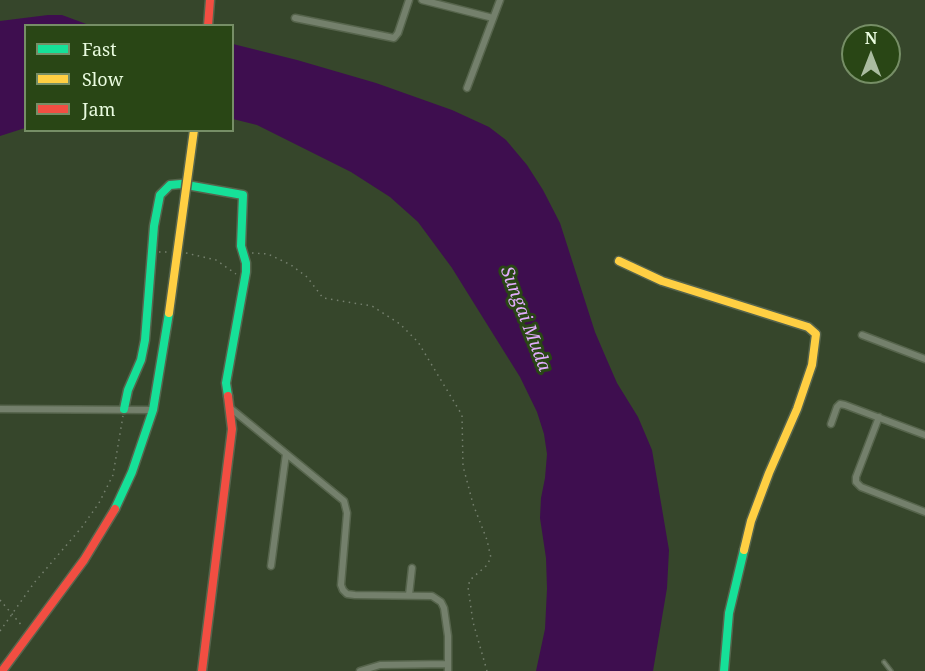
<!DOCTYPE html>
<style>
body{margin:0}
#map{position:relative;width:925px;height:671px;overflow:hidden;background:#36462b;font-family:"Noto Serif",serif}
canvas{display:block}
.legend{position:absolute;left:24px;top:24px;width:210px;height:108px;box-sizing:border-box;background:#294615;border:2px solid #768e66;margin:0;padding:8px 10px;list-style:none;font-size:18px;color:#e9fbdf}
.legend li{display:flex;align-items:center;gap:12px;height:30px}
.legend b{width:30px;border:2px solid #768e66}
.north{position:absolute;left:841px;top:24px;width:60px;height:60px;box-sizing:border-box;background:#294615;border:2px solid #768e66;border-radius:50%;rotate:0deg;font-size:16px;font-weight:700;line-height:24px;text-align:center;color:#e9fbdf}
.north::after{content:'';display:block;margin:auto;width:21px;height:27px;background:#aabca0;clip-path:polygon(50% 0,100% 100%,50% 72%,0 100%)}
</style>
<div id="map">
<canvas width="925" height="671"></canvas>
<ul class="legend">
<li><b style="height:8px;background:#16e098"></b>Fast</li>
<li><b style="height:8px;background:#ffcf43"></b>Slow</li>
<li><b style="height:8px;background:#f24e42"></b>Jam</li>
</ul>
<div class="north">N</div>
</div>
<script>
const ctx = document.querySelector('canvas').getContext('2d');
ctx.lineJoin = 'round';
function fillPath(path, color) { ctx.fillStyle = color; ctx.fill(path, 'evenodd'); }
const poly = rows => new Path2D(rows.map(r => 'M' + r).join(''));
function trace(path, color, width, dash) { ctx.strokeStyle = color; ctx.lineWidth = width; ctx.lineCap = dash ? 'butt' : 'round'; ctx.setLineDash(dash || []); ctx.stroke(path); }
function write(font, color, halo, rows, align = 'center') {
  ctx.font = font + ' "Noto Serif",serif'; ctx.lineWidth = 6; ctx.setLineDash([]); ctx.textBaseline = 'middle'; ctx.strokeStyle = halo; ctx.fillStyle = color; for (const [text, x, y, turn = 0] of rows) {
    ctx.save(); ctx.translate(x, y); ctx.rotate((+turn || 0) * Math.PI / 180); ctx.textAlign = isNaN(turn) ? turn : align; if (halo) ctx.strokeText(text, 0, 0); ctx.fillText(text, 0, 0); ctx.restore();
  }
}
fillPath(poly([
 [48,15,62,15,89,25,26,26,25,128,0,136,0,21],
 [233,44,297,60,376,83,452,110,489,127,506,140,527,165,543,190,560,223,595,332,607,360,617,383,638,417,652,450,669,550,667,588,653,671,536,671,545,629,547,589,546,558,540,518,541,498,545,478,547,454,544,434,537,412,520,377,480,313,452,268,418,222,390,197,351,172,257,125,233,119]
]), '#3e0e4f');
const lane = poly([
 [884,662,891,671]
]);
const street = poly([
 [422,0,493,18],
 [295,18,394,38,398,33,409,0],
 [467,88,500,0],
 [862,335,925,359],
 [229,407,344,501,347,513,341,585,343,590,347,594,355,595,432,596,441,602,444,608,448,636,448,671],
 [0,409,153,410],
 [879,417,856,477,856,482,861,487,925,512],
 [831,424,837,407,840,404,845,405,925,435],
 [271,566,286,454],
 [409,595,412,568],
 [360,671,380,665,448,664]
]);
const fast = poly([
 [124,409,128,390,141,360,145,340,154,226,160,195,170,185,181,184,243,195,241,246,246,263,246,272,226,383,228,396],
 [115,509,132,472,153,410,169,313],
 [724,671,729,613,744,550]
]);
const slow = poly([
 [619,261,662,281,808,327,816,334,812,365,797,409,769,473,751,521,744,550]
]);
const jam = poly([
 [208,26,210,0],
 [2,671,84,560,115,509],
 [202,671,232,429,228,396]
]);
trace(lane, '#56644c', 6);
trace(street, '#56644c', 9);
trace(fast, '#56644c', 11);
trace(slow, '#56644c', 11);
trace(jam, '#56644c', 11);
trace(poly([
 [159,252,170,252],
 [186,253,216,260,236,274],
 [252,253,268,254,291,265,307,277,323,298,372,306,400,324,418,342,462,415,463,466,473,504,487,540,491,558,486,566,470,580,468,587,473,622,487,671],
 [0,600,23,627],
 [0,631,34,583,82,527,99,503,113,475,123,416]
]), '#75806e', 1.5, [1.5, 4.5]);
trace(lane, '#74806c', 3);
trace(street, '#74806c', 6);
trace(fast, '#16e098', 8);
trace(slow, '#ffcf43', 8);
trace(jam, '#f24e42', 8);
const slowBridge = poly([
 [169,313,194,130]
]);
trace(slowBridge, '#56644c', 11, []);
trace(slowBridge, '#ffcf43', 8);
write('italic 18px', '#e2acfd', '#294615', [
 ["Sungai Muda",525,319,69]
]);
</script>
